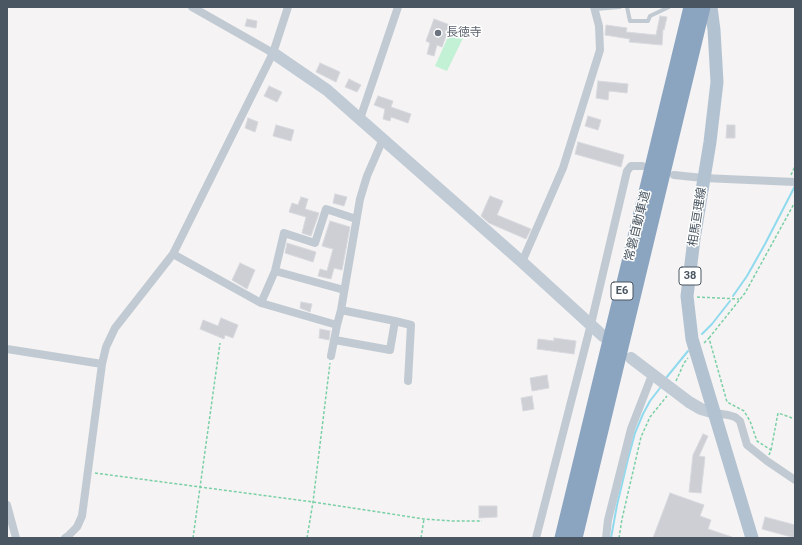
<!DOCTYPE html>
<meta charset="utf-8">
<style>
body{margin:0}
#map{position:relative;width:802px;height:545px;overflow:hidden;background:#f5f3f3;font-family:Roboto,sans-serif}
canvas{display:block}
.frame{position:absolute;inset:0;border:8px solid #4a5661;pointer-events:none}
</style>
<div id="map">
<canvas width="802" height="545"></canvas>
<div class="frame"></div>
</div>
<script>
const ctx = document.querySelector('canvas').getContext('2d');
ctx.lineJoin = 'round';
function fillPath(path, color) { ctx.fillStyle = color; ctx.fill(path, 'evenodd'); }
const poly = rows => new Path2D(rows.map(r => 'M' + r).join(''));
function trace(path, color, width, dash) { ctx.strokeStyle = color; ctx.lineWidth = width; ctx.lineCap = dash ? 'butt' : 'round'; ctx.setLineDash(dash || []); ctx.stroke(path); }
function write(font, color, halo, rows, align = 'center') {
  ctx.font = font + ' Roboto,"Noto Sans JP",sans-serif'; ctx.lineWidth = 3; ctx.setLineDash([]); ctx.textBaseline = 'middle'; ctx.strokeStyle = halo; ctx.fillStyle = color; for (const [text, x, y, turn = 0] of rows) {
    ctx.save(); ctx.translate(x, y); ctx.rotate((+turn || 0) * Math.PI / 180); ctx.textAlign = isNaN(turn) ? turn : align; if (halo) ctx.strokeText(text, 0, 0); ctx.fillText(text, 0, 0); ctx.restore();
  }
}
fillPath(poly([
 [452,28,466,32,447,71,435,66]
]), '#c3f1d5');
trace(poly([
 [733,296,747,276,765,244,795,186],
 [702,334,712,324,730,301],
 [666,378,688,351],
 [611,538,617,505,628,459,635,433,643,414,650,401,660,388]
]), '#90daee', 2);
const building = poly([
 [660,16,667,17,664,30,663,29,662,45,629,42,630,39,605,35,606,25,627,28,626,32,656,35,660,16],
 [247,19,257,21,256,28,245,26,247,19],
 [434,19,450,25,442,47,437,45,434,56,427,54,430,43,426,41,434,19],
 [320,63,340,72,336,82,316,72,320,63],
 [349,79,361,85,357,92,345,87,349,79],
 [598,81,628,84,627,93,609,91,608,100,596,98,598,81],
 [269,86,282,92,277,102,264,96,269,86],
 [378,96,393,101,391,107,411,114,408,123,391,117,390,121,383,119,385,109,374,105,378,96],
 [588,116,601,120,598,130,585,126,588,116],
 [248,118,258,122,255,132,245,128,248,118],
 [276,125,294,130,291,141,273,136,276,125],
 [727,125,735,125,735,138,726,138,727,125],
 [578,142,624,155,621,167,575,154,578,142],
 [335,194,347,197,344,206,333,203,335,194],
 [490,196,503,201,497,215,531,229,526,239,489,223,481,216,490,196],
 [301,197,308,199,305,209,319,213,311,236,302,233,306,217,289,212,292,203,298,205,301,197],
 [330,221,350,227,342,270,334,268,331,279,318,276,320,269,327,271,333,249,322,246,330,221],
 [287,243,316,252,313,262,285,253,287,243],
 [240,263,255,270,247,289,232,280,240,263],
 [301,302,312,304,310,312,300,308,301,302],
 [221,318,238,325,233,338,225,335,224,339,200,329,203,320,218,326,221,318],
 [320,329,330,331,329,340,319,338,320,329],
 [554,338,576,341,574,354,537,349,538,339,554,341,554,338],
 [547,375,549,388,532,391,530,378,547,375],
 [532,396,534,409,523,411,521,398,532,396],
 [703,434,708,436,699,456,705,457,701,493,689,492,693,455,703,434],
 [670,493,704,505,700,516,711,520,708,529,732,537,732,538,653,538,670,493],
 [479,506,497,506,497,517,479,518,479,506],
 [765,517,795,525,795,538,762,529,765,517]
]);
fillPath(building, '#cdcfd5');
trace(building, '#d7d9de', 1);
trace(poly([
 [791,175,795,166],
 [697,297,739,299],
 [709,338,745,293,795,202],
 [704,343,709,338,727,402,744,411,750,421,757,441,771,450],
 [676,381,684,363,688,358],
 [769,455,771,450,778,413,795,419],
 [95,473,313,502,424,519,453,521,482,521],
 [193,538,220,343],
 [307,538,313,502,330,363],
 [421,538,424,519],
 [619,538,622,519,641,437,650,417,667,396]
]), '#7ad0a6', 1.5, [3, 2]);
trace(poly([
 [627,7,630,21,648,21,650,16,669,7],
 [595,9,620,7]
]), '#c1cad2', 4);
trace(poly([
 [192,7,273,53],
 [360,119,398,7],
 [674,175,703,178,795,182],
 [173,254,261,303,337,325],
 [522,262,563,168,600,50,599,26,594,7],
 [275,271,284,233,315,243,326,209,356,219],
 [261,303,275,271,344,290],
 [395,321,411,325,408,381],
 [335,340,390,350,395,321,341,310],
 [7,349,102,364],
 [331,356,337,325,341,310,360,199,367,176,383,139],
 [715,413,728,415,735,417,740,421,747,445,767,461,795,480],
 [7,505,16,538],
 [65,538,68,536,77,527,82,516,102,364,106,347,115,328,173,254,273,53,288,7],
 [536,538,591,324,627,171,631,166,642,166],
 [606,538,608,520,631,429,652,375]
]), '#c1cad2', 8);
trace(poly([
 [273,53,327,90,522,262,603,336],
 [631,358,689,402,701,409,715,413]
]), '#c1cbd6', 12);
trace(poly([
 [711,7,714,30,717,82,710,142,694,239,687,296,692,339,752,538]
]), '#b3c2d1', 13);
trace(poly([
 [562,538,691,7],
 [575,538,703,7]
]), '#8ba5c1', 15);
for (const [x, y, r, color] of [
 [438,33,4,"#6b7280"]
]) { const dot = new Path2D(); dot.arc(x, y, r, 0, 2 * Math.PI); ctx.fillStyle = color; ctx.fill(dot); trace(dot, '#fff', 1.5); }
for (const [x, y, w] of [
 [690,276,22],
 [622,291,22]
]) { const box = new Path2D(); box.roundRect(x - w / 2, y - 9, w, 18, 3); ctx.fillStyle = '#fff'; ctx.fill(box); trace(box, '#4a5661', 1); }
write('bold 11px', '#4a5661', null, [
 ["38",690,276],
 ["E6",622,291]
]);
write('12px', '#5b616d', '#fff', [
 ["長徳寺",446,33]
], 'left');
write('12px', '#4a5661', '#fff', [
 ["相馬亘理線",698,217,-81],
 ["常磐自動車道",638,226,-76]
]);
</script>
